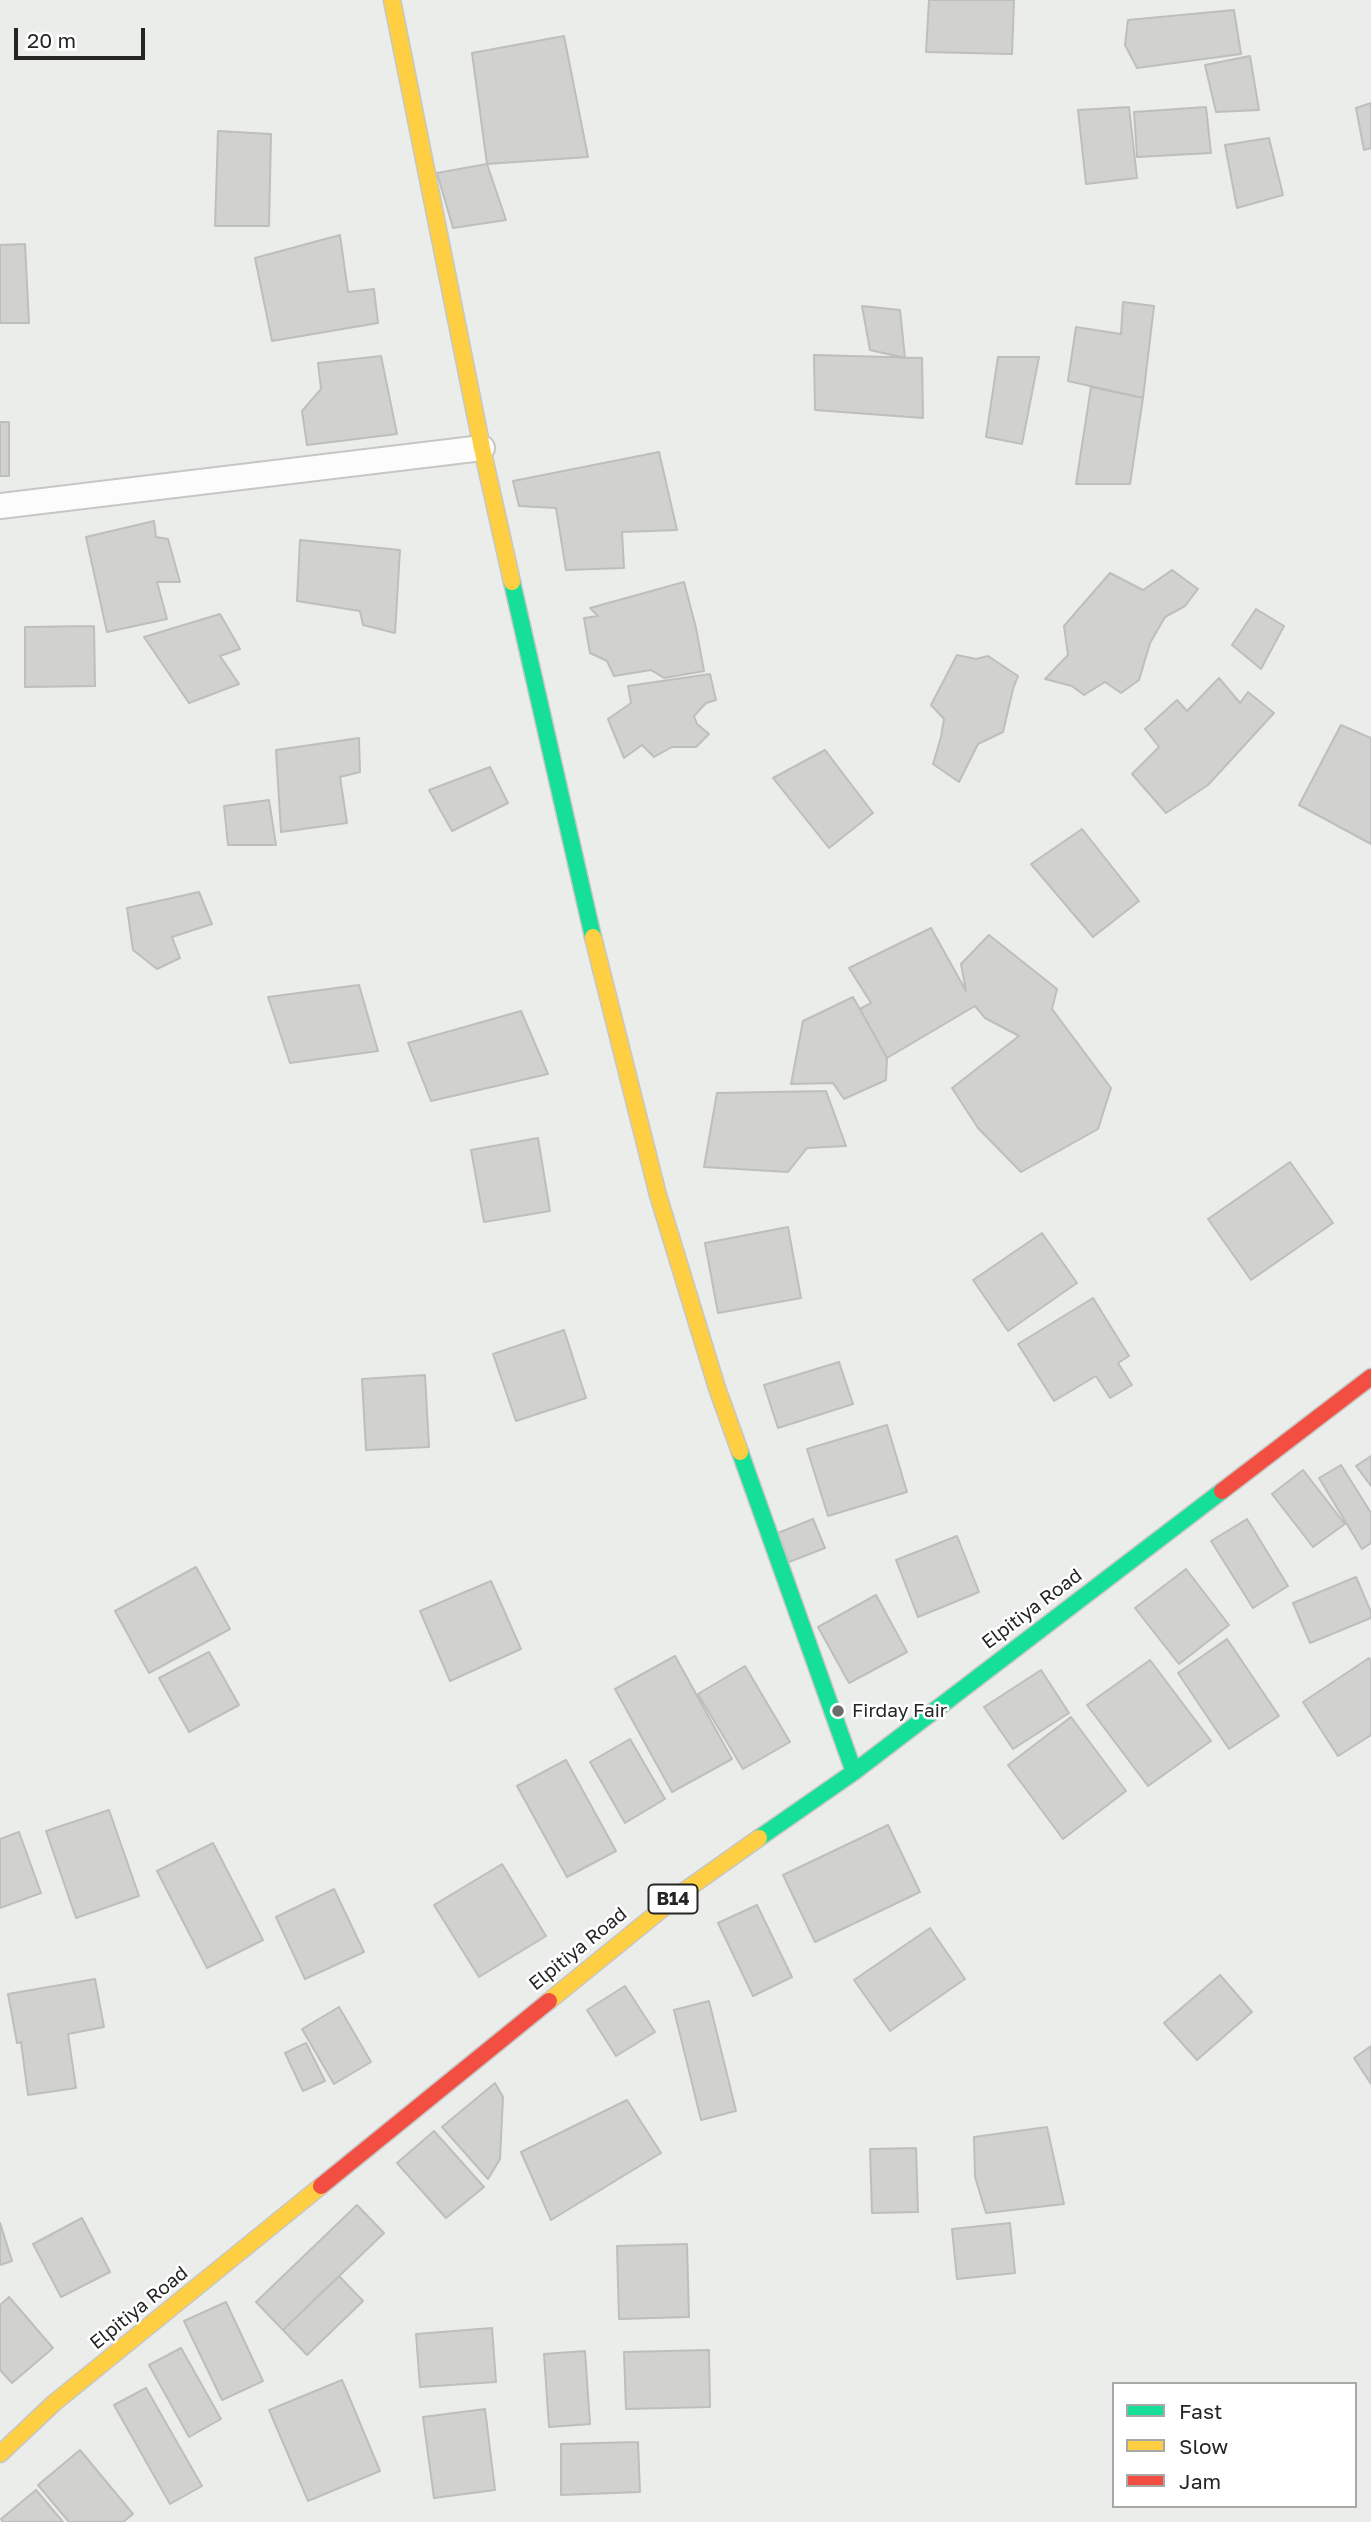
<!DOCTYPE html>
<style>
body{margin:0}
#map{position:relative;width:1371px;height:2522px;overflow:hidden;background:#ebedea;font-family:"Golos Text",sans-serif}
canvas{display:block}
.legend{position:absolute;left:1112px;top:2382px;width:245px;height:126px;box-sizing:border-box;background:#fff;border:2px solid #a8a8a7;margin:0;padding:9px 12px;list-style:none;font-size:21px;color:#252624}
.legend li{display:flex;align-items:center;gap:14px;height:35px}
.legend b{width:35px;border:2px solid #a8a8a7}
.scale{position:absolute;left:14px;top:28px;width:131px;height:32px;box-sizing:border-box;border:4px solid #252624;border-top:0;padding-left:9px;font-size:21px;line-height:24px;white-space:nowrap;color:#252624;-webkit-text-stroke:5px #fff;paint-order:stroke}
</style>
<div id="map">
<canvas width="1371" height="2522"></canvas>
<ul class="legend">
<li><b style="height:9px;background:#16e098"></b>Fast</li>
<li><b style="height:9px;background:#ffcf43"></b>Slow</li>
<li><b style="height:9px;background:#f24e42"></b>Jam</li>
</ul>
<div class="scale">20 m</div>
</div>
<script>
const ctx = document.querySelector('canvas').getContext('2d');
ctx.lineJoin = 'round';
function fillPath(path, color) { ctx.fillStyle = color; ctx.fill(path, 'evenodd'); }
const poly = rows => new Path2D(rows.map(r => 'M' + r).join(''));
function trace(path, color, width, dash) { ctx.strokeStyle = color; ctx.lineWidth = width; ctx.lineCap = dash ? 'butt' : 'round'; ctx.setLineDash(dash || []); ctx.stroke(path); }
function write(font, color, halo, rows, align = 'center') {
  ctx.font = font + ' "Golos Text",sans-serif'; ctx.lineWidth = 5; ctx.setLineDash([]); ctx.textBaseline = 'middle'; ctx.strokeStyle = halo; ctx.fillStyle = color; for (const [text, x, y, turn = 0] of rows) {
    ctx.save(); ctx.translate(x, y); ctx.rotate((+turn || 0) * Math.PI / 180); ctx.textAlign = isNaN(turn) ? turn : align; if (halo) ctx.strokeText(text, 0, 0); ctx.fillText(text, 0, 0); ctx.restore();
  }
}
const building = poly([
 [929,0,1014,0,1012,54,926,52,929,0],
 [1234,10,1241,54,1137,68,1125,45,1128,20,1234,10],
 [564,36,588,157,487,164,472,53,564,36],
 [1250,56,1259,110,1216,112,1205,65,1250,56],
 [1371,103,1371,148,1364,150,1356,108,1371,103],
 [1129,107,1137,178,1086,184,1078,110,1129,107],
 [1206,107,1211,153,1137,157,1134,112,1206,107],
 [218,131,271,134,269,226,215,226,218,131],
 [1269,138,1283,195,1237,208,1225,145,1269,138],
 [487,164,506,220,453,228,437,173,487,164],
 [340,235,348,292,374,289,378,323,272,341,255,258,340,235],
 [25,244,29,323,0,323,0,245,25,244],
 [1123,302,1154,306,1143,398,1068,381,1076,327,1121,334,1123,302],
 [862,306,900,310,905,358,870,350,862,306],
 [814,355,922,358,923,418,815,410,814,355],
 [381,356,397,434,307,445,302,411,321,389,318,363,381,356],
 [998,357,1039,357,1022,444,986,437,998,357],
 [1091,387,1143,398,1130,484,1076,484,1091,387],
 [0,422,9,422,9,476,0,476,0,422],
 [659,452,677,530,622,532,624,568,566,570,556,508,519,506,513,481,659,452],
 [154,521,156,537,168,539,180,582,157,582,167,619,107,632,86,537,154,521],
 [300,540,400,550,395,633,363,625,360,611,297,601,300,540],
 [1172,570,1198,589,1185,606,1165,617,1150,643,1139,680,1121,693,1105,682,1084,695,1072,686,1045,679,1068,655,1064,626,1110,573,1143,590,1172,570],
 [684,582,696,628,704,671,664,678,651,670,614,676,607,661,590,653,584,618,598,616,590,608,684,582],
 [1256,609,1284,626,1261,669,1232,645,1256,609],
 [220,614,240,649,220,656,239,684,189,703,144,637,220,614],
 [94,626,95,686,25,687,25,627,94,626],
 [957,655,976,659,988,656,1018,676,1013,689,1003,732,978,744,959,782,933,764,941,737,944,719,931,705,957,655],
 [710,674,716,700,706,703,694,716,697,724,709,734,696,747,672,747,654,757,642,745,624,758,608,719,631,703,628,686,710,674],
 [1219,678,1240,703,1248,692,1274,713,1208,785,1166,813,1132,774,1159,747,1145,729,1177,700,1187,711,1219,678],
 [1341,725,1371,738,1371,844,1299,805,1341,725],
 [359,738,360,772,340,777,347,823,281,832,276,750,359,738],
 [825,750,873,813,829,848,773,778,825,750],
 [490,767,508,803,452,831,429,790,490,767],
 [269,800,276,845,228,845,224,806,269,800],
 [1082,829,1139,901,1093,937,1031,864,1082,829],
 [199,892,212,924,172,937,180,958,157,969,133,950,127,908,199,892],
 [931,928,966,991,961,964,989,935,1057,989,1052,1009,1111,1088,1098,1129,1021,1172,978,1128,952,1088,1019,1036,985,1018,975,1006,887,1058,860,1009,871,1003,849,968,931,928],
 [359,985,378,1051,290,1063,268,997,359,985],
 [853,997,887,1058,886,1080,844,1099,833,1083,791,1084,803,1021,853,997],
 [521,1011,548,1074,431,1101,408,1043,521,1011],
 [826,1091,846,1146,807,1148,788,1172,704,1167,717,1093,826,1091],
 [538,1138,550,1211,484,1222,471,1150,538,1138],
 [1290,1162,1333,1223,1251,1280,1208,1219,1290,1162],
 [788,1227,801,1298,718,1313,705,1243,788,1227],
 [1042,1233,1077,1283,1008,1331,973,1280,1042,1233],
 [1093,1298,1129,1356,1118,1363,1132,1385,1110,1398,1096,1376,1054,1401,1018,1344,1093,1298],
 [564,1330,586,1398,516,1421,493,1354,564,1330],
 [839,1362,853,1404,778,1428,764,1385,839,1362],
 [425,1375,429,1447,366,1450,362,1379,425,1375],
 [887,1425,907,1492,828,1516,807,1449,887,1425],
 [1371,1456,1371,1486,1356,1466,1371,1456],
 [1341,1465,1371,1513,1371,1543,1362,1549,1319,1478,1341,1465],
 [1303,1470,1345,1524,1313,1547,1272,1494,1303,1470],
 [813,1519,825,1548,789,1562,778,1533,813,1519],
 [1247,1519,1288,1586,1253,1608,1211,1541,1247,1519],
 [957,1536,979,1592,918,1617,896,1560,957,1536],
 [196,1567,230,1629,149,1673,115,1611,196,1567],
 [1186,1569,1229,1625,1179,1664,1135,1608,1186,1569],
 [1356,1577,1371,1612,1371,1618,1310,1643,1293,1603,1356,1577],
 [491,1581,521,1649,450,1681,420,1611,491,1581],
 [876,1595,907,1652,849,1683,818,1627,876,1595],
 [1227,1639,1279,1716,1229,1749,1178,1673,1227,1639],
 [209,1652,239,1705,189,1732,159,1678,209,1652],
 [675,1656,732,1759,672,1792,615,1689,675,1656],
 [1369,1658,1371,1661,1371,1735,1338,1756,1303,1702,1369,1658],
 [1150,1660,1211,1741,1148,1786,1087,1705,1150,1660],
 [745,1666,790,1742,743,1769,698,1694,745,1666],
 [1041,1670,1069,1713,1013,1749,984,1707,1041,1670],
 [1071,1717,1126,1791,1063,1839,1008,1765,1071,1717],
 [630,1739,665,1799,625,1823,590,1762,630,1739],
 [566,1760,616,1851,567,1877,517,1786,566,1760],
 [109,1810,139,1896,76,1918,46,1831,109,1810],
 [888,1825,920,1892,815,1942,783,1875,888,1825],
 [19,1832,41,1893,0,1908,0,1839,19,1832],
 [213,1843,263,1940,207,1968,157,1871,213,1843],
 [502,1864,546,1936,479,1977,434,1905,502,1864],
 [334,1889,364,1952,305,1979,276,1917,334,1889],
 [757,1905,792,1977,753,1996,718,1923,757,1905],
 [930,1928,965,1979,890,2031,854,1980,930,1928],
 [1220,1975,1252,2012,1197,2060,1164,2023,1220,1975],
 [95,1979,104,2027,68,2034,76,2088,28,2095,21,2042,17,2043,8,1994,95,1979],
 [625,1986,655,2032,616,2056,587,2010,625,1986],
 [709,2001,736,2111,701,2120,674,2010,709,2001],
 [339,2007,371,2062,334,2084,302,2029,339,2007],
 [306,2043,325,2081,303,2091,285,2053,306,2043],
 [1371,2046,1371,2084,1354,2058,1371,2046],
 [495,2083,503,2097,500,2159,488,2179,442,2127,495,2083],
 [627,2100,661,2153,551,2220,521,2152,627,2100],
 [1047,2127,1064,2204,986,2213,975,2177,974,2137,1047,2127],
 [434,2131,484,2187,446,2218,397,2163,434,2131],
 [916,2148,918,2212,872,2213,870,2149,916,2148],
 [357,2205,384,2233,283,2330,256,2302,357,2205],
 [82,2218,110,2272,61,2297,33,2244,82,2218],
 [0,2223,12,2261,0,2265,0,2223],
 [1010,2223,1015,2273,957,2279,952,2229,1010,2223],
 [687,2244,689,2317,619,2319,617,2246,687,2244],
 [339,2276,363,2301,307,2355,283,2330,339,2276],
 [9,2297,53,2348,12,2383,0,2370,0,2305,9,2297],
 [226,2302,263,2381,222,2400,184,2321,226,2302],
 [492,2328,496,2382,420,2387,416,2334,492,2328],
 [181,2348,221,2419,189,2437,149,2365,181,2348],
 [709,2350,710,2407,626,2409,624,2352,709,2350],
 [585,2351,590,2424,549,2427,544,2354,585,2351],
 [342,2380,380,2471,308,2501,269,2410,342,2380],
 [146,2388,202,2486,170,2504,114,2405,146,2388],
 [485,2409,495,2490,434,2498,423,2417,485,2409],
 [638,2442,640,2492,561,2495,561,2444,638,2442],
 [80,2450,133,2514,123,2522,69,2522,38,2485,80,2450],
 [36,2490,63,2522,3,2522,1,2519,36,2490]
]);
fillPath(building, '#d1d2d0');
trace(building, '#bdbfbc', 2);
const lane = poly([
 [0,506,482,448]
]);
const fast = poly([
 [512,582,593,937],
 [740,1452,854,1772],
 [759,1838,854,1772,1222,1491]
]);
const slow = poly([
 [392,0,482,448,512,582],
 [593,937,658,1195,717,1388,740,1452],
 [549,2001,683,1892,759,1838],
 [0,2454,54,2403,321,2186]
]);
const jam = poly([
 [1222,1491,1371,1377],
 [321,2186,549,2001]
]);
trace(lane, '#c6c7c5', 28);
trace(fast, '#c6c7c5', 19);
trace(slow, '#c6c7c5', 19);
trace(jam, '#c6c7c5', 19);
trace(lane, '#fcfcfc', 24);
trace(fast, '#16e098', 16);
trace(slow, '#ffcf43', 16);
trace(jam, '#f24e42', 16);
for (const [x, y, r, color] of [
 [838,1711,7,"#6a6c69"]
]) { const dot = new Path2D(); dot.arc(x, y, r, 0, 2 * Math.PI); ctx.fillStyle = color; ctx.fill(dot); trace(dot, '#fff', 2.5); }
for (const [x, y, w] of [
 [673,1899,49]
]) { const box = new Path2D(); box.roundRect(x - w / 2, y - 14.5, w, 29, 5); ctx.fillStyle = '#fff'; ctx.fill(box); trace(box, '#252624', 2); }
write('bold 18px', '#252624', null, [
 ["B14",673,1899]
]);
write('19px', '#252624', '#fff', [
 ["Elpitiya Road",1032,1609,-37],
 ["Elpitiya Road",578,1949,-39],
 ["Elpitiya Road",139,2308,-39]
]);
write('19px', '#252624', '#fff', [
 ["Firday Fair",852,1711]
], 'left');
</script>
